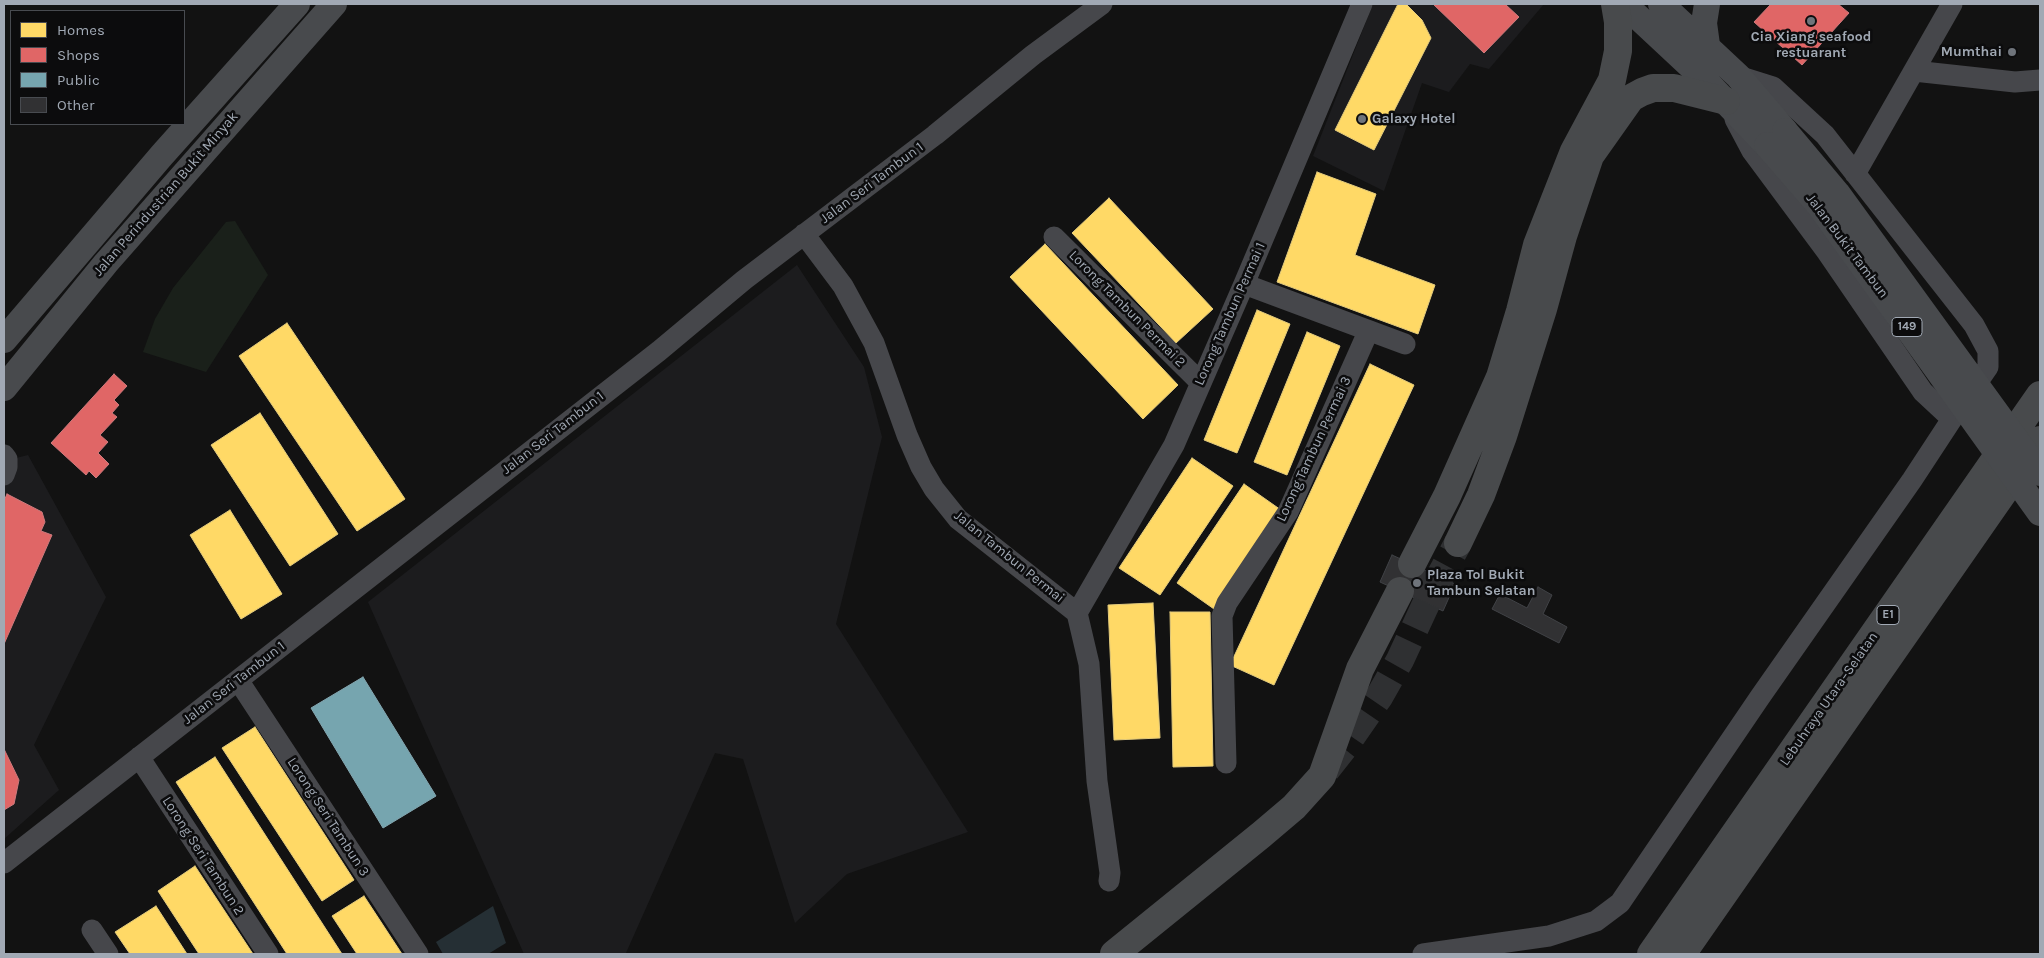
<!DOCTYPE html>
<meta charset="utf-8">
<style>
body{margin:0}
#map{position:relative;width:2044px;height:958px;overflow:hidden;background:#121212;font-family:Karla,sans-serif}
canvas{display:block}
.frame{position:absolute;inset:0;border:5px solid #a1a9b4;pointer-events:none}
.legend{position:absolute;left:10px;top:10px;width:175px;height:115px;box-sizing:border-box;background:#0c0c0d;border:1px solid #484b50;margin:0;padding:6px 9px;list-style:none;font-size:15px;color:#a1a9b4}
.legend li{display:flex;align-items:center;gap:10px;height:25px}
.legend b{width:25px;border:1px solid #484b50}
</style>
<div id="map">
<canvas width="2044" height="958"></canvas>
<div class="frame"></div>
<ul class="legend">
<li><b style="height:14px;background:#ffd966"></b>Homes</li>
<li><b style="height:14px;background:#e06666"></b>Shops</li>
<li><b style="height:14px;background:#76a5af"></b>Public</li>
<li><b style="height:14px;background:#313133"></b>Other</li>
</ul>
</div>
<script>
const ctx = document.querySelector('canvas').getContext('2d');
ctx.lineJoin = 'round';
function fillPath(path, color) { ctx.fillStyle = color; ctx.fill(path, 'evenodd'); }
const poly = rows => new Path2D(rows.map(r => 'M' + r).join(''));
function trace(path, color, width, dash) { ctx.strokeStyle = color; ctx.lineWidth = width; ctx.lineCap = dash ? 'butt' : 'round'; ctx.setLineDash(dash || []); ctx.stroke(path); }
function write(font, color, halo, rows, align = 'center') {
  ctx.font = font + ' Karla,sans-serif'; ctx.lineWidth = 5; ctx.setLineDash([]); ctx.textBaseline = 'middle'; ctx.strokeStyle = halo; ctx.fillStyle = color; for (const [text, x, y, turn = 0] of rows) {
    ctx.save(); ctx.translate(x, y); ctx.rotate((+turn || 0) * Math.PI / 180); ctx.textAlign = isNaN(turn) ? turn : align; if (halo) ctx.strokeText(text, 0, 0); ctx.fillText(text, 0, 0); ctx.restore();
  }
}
fillPath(poly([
 [1373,4,1544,4,1489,69,1470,64,1449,92,1422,83,1384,191,1313,156],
 [797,265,864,367,882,437,836,624,968,832,847,874,795,923,743,759,715,753,626,953,627,954,524,954,368,602],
 [28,455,106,597,34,745,59,790,4,839,4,461]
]), '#1c1c1e');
fillPath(poly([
 [235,221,268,275,206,372,143,352,155,319,173,288,226,222]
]), '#1a201a');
fillPath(poly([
 [493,906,506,943,488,954,443,954,436,942]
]), '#252f34');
const homes = poly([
 [1398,4,1406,4,1422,20,1431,38,1374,150,1335,130,1398,4],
 [1317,172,1376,194,1355,255,1435,285,1418,334,1277,282,1317,172],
 [1109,198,1213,309,1176,343,1072,233,1109,198],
 [1045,244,1178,385,1143,419,1010,277,1045,244],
 [1257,310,1290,324,1237,453,1204,440,1257,310],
 [287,323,405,499,357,531,239,356,287,323],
 [1307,332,1340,346,1287,475,1254,462,1307,332],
 [1370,364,1414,385,1274,685,1230,665,1370,364],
 [260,413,338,534,290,566,211,445,260,413],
 [1192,458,1233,486,1160,595,1119,568,1192,458],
 [1244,484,1281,510,1214,609,1177,583,1244,484],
 [230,510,282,594,241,619,190,535,230,510],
 [1153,603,1160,738,1114,740,1108,605,1153,603],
 [1170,612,1210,612,1213,766,1173,767,1170,612],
 [255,727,354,880,322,901,222,748,255,727],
 [215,757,342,954,287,954,176,782,215,757],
 [195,866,253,954,199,954,158,891,195,866],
 [364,896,402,954,357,954,332,916,364,896],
 [156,906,187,954,130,954,115,932,156,906]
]);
fillPath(homes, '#ffd966');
trace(homes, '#e3cb7d', 1);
const shops = poly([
 [1433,4,1505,4,1519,17,1484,53,1433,4],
 [1771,4,1838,4,1849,13,1802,65,1754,22,1771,4],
 [114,374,127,386,114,400,119,405,112,413,117,417,100,435,108,442,98,453,109,464,96,478,89,471,86,475,51,443,114,374],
 [7,494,42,512,45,522,41,531,52,535,4,644,4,501,7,494],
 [4,749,19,780,14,804,4,810,4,749]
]);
fillPath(shops, '#e06666');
trace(shops, '#cd7a7d', 1);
const public = poly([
 [363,677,436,796,383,828,311,708,363,677]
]);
fillPath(public, '#76a5af');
trace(public, '#83a6b0', 1);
const building = poly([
 [1392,555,1455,584,1443,611,1380,582,1392,555],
 [1538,587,1552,595,1543,614,1567,627,1559,643,1492,609,1500,594,1527,608,1538,587]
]);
fillPath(building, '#313133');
trace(building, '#404246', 1);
trace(poly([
 [1326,770,1345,746,1379,697,1400,660,1432,591,1458,543]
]), '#2f3032', 28, [28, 14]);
trace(poly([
 [1914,71,2015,82,2040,80],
 [1735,119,1752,151,1827,252,1923,392,1952,419,1988,367,1988,351,1974,325,1825,135,1773,87,1738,76],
 [1855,174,1952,4],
 [804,234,843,286,874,343,907,435,921,467,934,489,958,519,1077,613,1089,664,1097,781,1110,873,1109,881],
 [1054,237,1200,382],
 [1244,284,1405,344],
 [4,455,7,459,7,467,4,475],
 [1077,613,1174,445,1244,284,1362,4],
 [238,680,418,954],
 [139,757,268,954],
 [1226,763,1222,616,1227,603,1288,512,1368,332],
 [4,863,659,351,744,280,935,135,1033,55,1102,4],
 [92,930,108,954],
 [1423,954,1549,936,1596,921,1620,903,1760,697,1912,480,1952,419]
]), '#46474b', 21);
trace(poly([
 [1624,4,1699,74,1767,145],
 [1661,4,1738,76,1785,131],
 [1707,4,1704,23,1707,45],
 [4,340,162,155,297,4],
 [4,388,106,263,334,4]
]), '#484a4d', 26);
trace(poly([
 [1458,543,1481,495,1503,436,1543,309,1563,236,1590,156,1631,98,1642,92,1653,88,1674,88,1726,101],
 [1412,564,1447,496,1500,377,1520,311,1537,245,1574,151,1612,80,1618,51,1618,22,1615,4],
 [1114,954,1261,835,1294,807,1322,776,1360,669,1400,591],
 [1651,954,2040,395],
 [1682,954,2040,440]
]), '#484a4c', 28);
trace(poly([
 [1785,131,1837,193,2040,473],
 [1767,145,1819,205,2040,513]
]), '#484a4d', 26);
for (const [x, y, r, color] of [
 [1811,21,5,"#6f747b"],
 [2012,52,5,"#6f747b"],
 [1362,119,5,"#6f747b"],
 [1417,583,5,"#6f747b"]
]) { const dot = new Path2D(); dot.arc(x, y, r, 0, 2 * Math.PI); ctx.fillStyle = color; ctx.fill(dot); trace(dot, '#0c0c0d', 2); }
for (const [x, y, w] of [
 [1907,327,30],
 [1888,615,22]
]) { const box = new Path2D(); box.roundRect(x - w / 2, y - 9.5, w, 19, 4); ctx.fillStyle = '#0c0c0d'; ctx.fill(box); trace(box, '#a1a9b4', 1); }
write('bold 12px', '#a1a9b4', null, [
 ["149",1907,327],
 ["E1",1888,615]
]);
write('bold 14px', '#a1a9b4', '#0c0c0d', [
 ["Cia Xiang seafood",1811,37,"center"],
 ["restuarant",1811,53,"center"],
 ["Mumthai",2002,52,"right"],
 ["Galaxy Hotel",1372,119],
 ["Plaza Tol Bukit",1427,575],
 ["Tambun Selatan",1427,591]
], 'left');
write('14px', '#a1a9b4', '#0c0c0d', [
 ["Jalan Seri Tambun 1",872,183,-37],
 ["Jalan Perindustrian Bukit Minyak",166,194,-49],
 ["Jalan Bukit Tambun",1847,246,53],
 ["Lorong Tambun Permai 2",1127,309,45],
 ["Lorong Tambun Permai 1",1230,314,-66],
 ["Jalan Seri Tambun 1",553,433,-38],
 ["Lorong Tambun Permai 3",1314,449,-65],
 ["Jalan Tambun Permai",1009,557,39],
 ["Jalan Seri Tambun 1",234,683,-38],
 ["Lebuhraya Utara–Selatan",1829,699,-55],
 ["Lorong Seri Tambun 3",328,817,57],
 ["Lorong Seri Tambun 2",203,856,57]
]);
</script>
